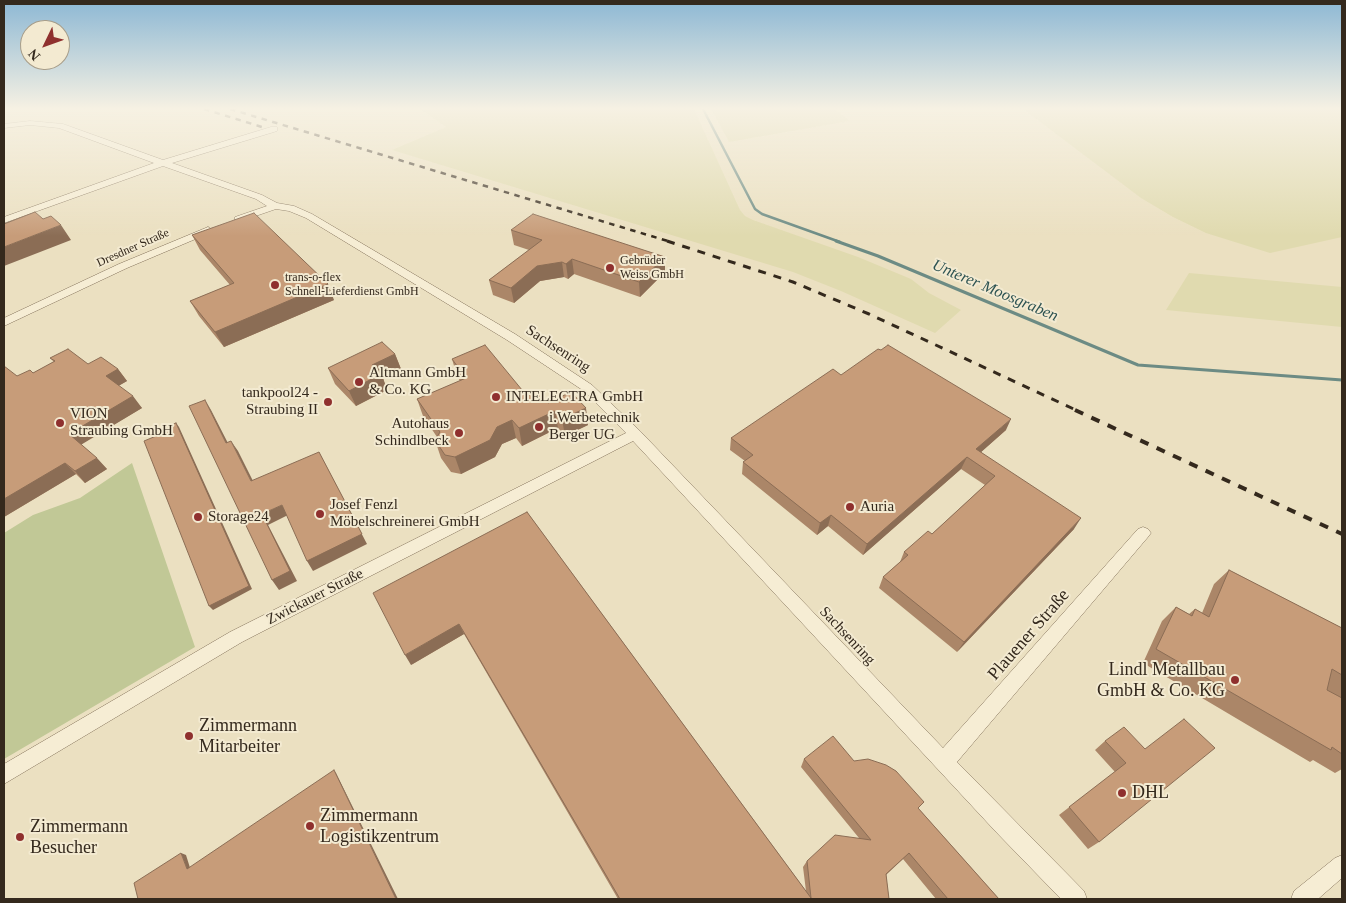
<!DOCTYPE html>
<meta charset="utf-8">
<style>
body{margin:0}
#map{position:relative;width:1346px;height:903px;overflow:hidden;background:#ebe0c1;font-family:Georgia,serif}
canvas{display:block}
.frame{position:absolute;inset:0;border:5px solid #34291d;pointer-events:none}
.north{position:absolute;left:20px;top:20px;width:50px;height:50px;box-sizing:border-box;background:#f3ead1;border:1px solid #a79d89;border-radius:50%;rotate:228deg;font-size:14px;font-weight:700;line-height:20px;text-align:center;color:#34291d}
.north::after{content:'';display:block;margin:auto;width:18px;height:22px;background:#8f302e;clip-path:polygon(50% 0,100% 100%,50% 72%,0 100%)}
</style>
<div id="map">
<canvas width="1346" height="903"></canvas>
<div class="frame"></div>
<div class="north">N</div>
</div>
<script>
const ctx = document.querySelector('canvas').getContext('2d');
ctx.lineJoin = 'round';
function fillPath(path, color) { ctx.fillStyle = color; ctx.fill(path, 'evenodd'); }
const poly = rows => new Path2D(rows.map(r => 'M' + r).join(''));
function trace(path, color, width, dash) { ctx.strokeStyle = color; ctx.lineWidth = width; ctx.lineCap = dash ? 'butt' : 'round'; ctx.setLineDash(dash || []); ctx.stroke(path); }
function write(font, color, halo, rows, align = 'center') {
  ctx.font = font + ' Georgia,serif'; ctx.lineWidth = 4; ctx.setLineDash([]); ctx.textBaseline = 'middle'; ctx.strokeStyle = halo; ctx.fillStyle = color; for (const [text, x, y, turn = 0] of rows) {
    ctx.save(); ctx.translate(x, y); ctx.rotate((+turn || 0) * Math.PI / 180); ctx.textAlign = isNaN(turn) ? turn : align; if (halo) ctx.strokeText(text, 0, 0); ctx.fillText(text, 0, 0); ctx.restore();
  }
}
fillPath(poly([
 [420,109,694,109,740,210,745,216,753,220,858,257,911,279,929,293,961,310,935,333,841,291,793,272,392,150,446,127],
 [711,109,835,109,850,121,729,142],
 [1023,109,1342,109,1342,237,1270,253,1206,233,1173,217,1141,198],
 [1189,273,1342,287,1342,327,1166,310]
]), '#e0daaf');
fillPath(poly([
 [132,463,195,647,4,759,4,533,33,515,80,498]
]), '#c1c896');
trace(poly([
 [703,109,755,209,762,214,840,242]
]), '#6c8b84', 2.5);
trace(poly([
 [836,241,878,256,1138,365,1342,380]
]), '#6c8b84', 3);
const minor = poly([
 [30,121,63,124,163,160,271,127,277,127,277,131,172,163,262,195,277,203,294,206,312,214,515,334,592,385,640,431,943,748,1138,529,1143,527,1148,529,1151,533,1148,537,957,762,1084,891,1087,899,1061,899,997,833,633,441,242,642,4,784,4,764,230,632,626,433,584,391,507,340,306,218,289,211,276,209,241,221,235,221,235,217,267,206,256,199,163,166,4,223,4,217,154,163,59,128,30,125,4,128,4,124,30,121],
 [208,227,213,230,212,232,127,268,4,326,4,318,119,264,208,227],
 [1342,855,1342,878,1318,899,1291,899,1294,891,1335,858,1342,855]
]);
trace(minor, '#83715a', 1);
fillPath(minor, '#f6edd4');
trace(poly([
 [204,109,262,127],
 [230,109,671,242]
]), '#34291d', 2.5, [5.5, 5.5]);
trace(poly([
 [667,241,793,282,869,314,1078,411]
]), '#34291d', 3, [8, 8]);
trace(poly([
 [1075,410,1342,534]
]), '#34291d', 4, [9, 9]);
fillPath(poly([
 [511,230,665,257,665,272,640,297,574,274,568,279,564,277,540,281,514,303,493,295,489,280,529,250,514,245],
 [192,235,334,300,224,347,199,316,190,301,230,285,200,250],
 [395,354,401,369,383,378,387,390,356,406,335,384,328,368],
 [50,358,118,369,127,381,118,386,142,408,81,444,107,469,85,483,76,474,4,517,17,376,33,373,54,362],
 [452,359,527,396,548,403,588,425,565,436,558,428,522,446,516,438,502,444,495,457,461,474,451,472,441,458,435,440,437,437,423,416,417,399,460,381,457,376],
 [841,375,1006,430,981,452,1074,529,957,652,879,588,883,577,900,562,904,552,932,534,985,485,961,469,863,555,828,526,817,535,742,474,743,462,745,461,730,450,731,438],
 [527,512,806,891,803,867,807,861,859,838,801,767,804,759,854,761,919,809,999,899,936,899,903,859,886,875,889,899,618,899,464,634,411,665],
 [1229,570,1342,628,1342,769,1335,773,1313,760,1310,762,1143,663,1162,621,1176,607,1189,614,1195,609,1202,613,1214,584],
 [1105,741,1145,749,1099,842,1088,849,1059,815,1115,772,1095,750]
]), '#ab8668');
fillPath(poly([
 [61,225,71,240,4,266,4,247],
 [665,257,665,272,640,297,639,282],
 [572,259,574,274,568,279,566,264],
 [562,262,564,277,540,281,514,303,511,288,537,266],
 [328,284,334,300,224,347,215,332],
 [395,354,401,369,383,378,387,390,356,406,349,391,372,365],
 [118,369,127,381,115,388,106,376],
 [133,396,142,408,79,446,69,434],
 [205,400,211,410,233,453,226,443],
 [586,408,588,425,565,436,562,419],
 [555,411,558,428,522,446,519,428],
 [1011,419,1006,430,971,461,976,449],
 [512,420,516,438,502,444,495,457,461,474,455,457,497,427],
 [176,423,179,427,252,589,213,610,209,606],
 [231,441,238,451,258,491,251,481],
 [319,452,367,544,313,571,307,561],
 [967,457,961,469,863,555,867,544],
 [97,458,107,469,85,483,75,471],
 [65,463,76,474,4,517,4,499],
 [282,505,288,515,268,525,297,581,279,590,272,580,262,514],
 [831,515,828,526,817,535,820,523],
 [1081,518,1074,529,957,652,964,642],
 [459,624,464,634,411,665,405,655],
 [334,770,336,773,398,899,396,899],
 [181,853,186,855,191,871,187,869]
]), '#8b6d55');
const building = poly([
 [35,212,43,219,51,216,61,225,4,247,4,224,35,212],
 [254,213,328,284,215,332,190,301,234,283,192,235,254,213],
 [533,214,665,257,639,282,572,259,566,264,562,262,537,266,511,288,489,280,542,240,511,230,533,214],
 [382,342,395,354,372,365,381,374,349,391,328,368,382,342],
 [485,345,527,396,537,391,548,403,571,392,586,408,562,419,555,411,519,428,512,420,497,427,490,440,455,457,445,455,435,440,440,432,417,399,466,378,452,359,485,345],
 [888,345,1011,419,976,449,1081,518,964,642,883,577,908,555,904,552,928,531,932,534,995,476,967,457,867,544,831,515,820,523,743,462,753,455,731,438,833,369,841,375,878,349,881,350,888,345],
 [68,349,88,364,101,357,118,369,106,376,133,396,69,434,97,458,75,471,65,463,4,499,4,366,17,376,30,370,33,373,55,361,50,358,68,349],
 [205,400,226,443,231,441,251,481,319,452,362,534,307,561,282,505,262,514,290,571,272,580,189,406,205,400],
 [176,423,249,586,209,606,144,441,161,434,160,430,176,423],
 [527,512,811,898,807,861,835,835,871,840,804,759,833,736,854,761,868,759,886,765,896,771,924,802,918,808,999,899,948,899,909,853,886,874,889,899,620,899,459,624,405,655,373,593,527,512],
 [1229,570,1342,628,1342,675,1332,669,1327,690,1342,698,1342,754,1332,747,1331,750,1156,649,1176,607,1192,616,1195,609,1209,617,1229,570],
 [1184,719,1215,748,1099,842,1069,807,1126,763,1105,741,1124,727,1145,749,1184,719],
 [334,770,396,899,138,899,134,883,181,853,187,869,334,770]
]);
fillPath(building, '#c79c79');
trace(building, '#8b6d55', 1);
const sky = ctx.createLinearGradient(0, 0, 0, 236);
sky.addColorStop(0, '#8db8d4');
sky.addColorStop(0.46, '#f6f1e3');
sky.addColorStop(1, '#f6f1e300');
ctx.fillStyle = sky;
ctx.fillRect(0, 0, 1346, 236);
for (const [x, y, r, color] of [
 [610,268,5,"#8f302e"],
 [275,285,5,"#8f302e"],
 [359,382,5,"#8f302e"],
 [496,397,5,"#8f302e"],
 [328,402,5,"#8f302e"],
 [60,423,5,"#8f302e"],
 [539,427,5,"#8f302e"],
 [459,433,5,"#8f302e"],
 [850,507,5,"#8f302e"],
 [320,514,5,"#8f302e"],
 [198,517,5,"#8f302e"],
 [1235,680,5,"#8f302e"],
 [189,736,5,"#8f302e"],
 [1122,793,5,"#8f302e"],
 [310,826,5,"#8f302e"],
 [20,837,5,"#8f302e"]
]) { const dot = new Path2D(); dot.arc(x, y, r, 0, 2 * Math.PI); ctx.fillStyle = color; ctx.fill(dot); trace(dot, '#f3ead1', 2); }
write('12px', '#34291d', '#f3ead1', [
 ["Dresdner Straße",133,248,-24]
]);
write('12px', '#34291d', '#f3ead1', [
 ["Gebrüder",620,261],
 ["Weiss GmbH",620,275],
 ["trans-o-flex",285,278],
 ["Schnell-Lieferdienst GmbH",285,292]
], 'left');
write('15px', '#34291d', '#f3ead1', [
 ["Sachsenring",558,349,33],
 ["Zwickauer Straße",315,597,-27],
 ["Sachsenring",847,636,47]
]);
write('15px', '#34291d', '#f3ead1', [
 ["Altmann GmbH",369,373],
 ["& Co. KG",369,390],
 ["tankpool24 -",318,393,"right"],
 ["Straubing II",318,410,"right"],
 ["INTELECTRA GmbH",506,397],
 ["VION",70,414],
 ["Straubing GmbH",70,431],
 ["i.Werbetechnik",549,418],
 ["Berger UG",549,435],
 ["Autohaus",449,424,"right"],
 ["Schindlbeck",449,441,"right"],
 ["Josef Fenzl",330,505],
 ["Möbelschreinerei GmbH",330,522],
 ["Auria",860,507],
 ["Storage24",208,517]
], 'left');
write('italic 16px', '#2d5352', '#f3ead1', [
 ["Unterer Moosgraben",995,291,23]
]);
write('18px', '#34291d', '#f3ead1', [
 ["Plauener Straße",1029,635,-49]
]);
write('18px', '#34291d', '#f3ead1', [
 ["Lindl Metallbau",1225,670,"right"],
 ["GmbH & Co. KG",1225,691,"right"],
 ["Zimmermann",199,726],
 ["Mitarbeiter",199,747],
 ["DHL",1132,793],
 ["Zimmermann",320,816],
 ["Logistikzentrum",320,837],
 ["Zimmermann",30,827],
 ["Besucher",30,848]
], 'left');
</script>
